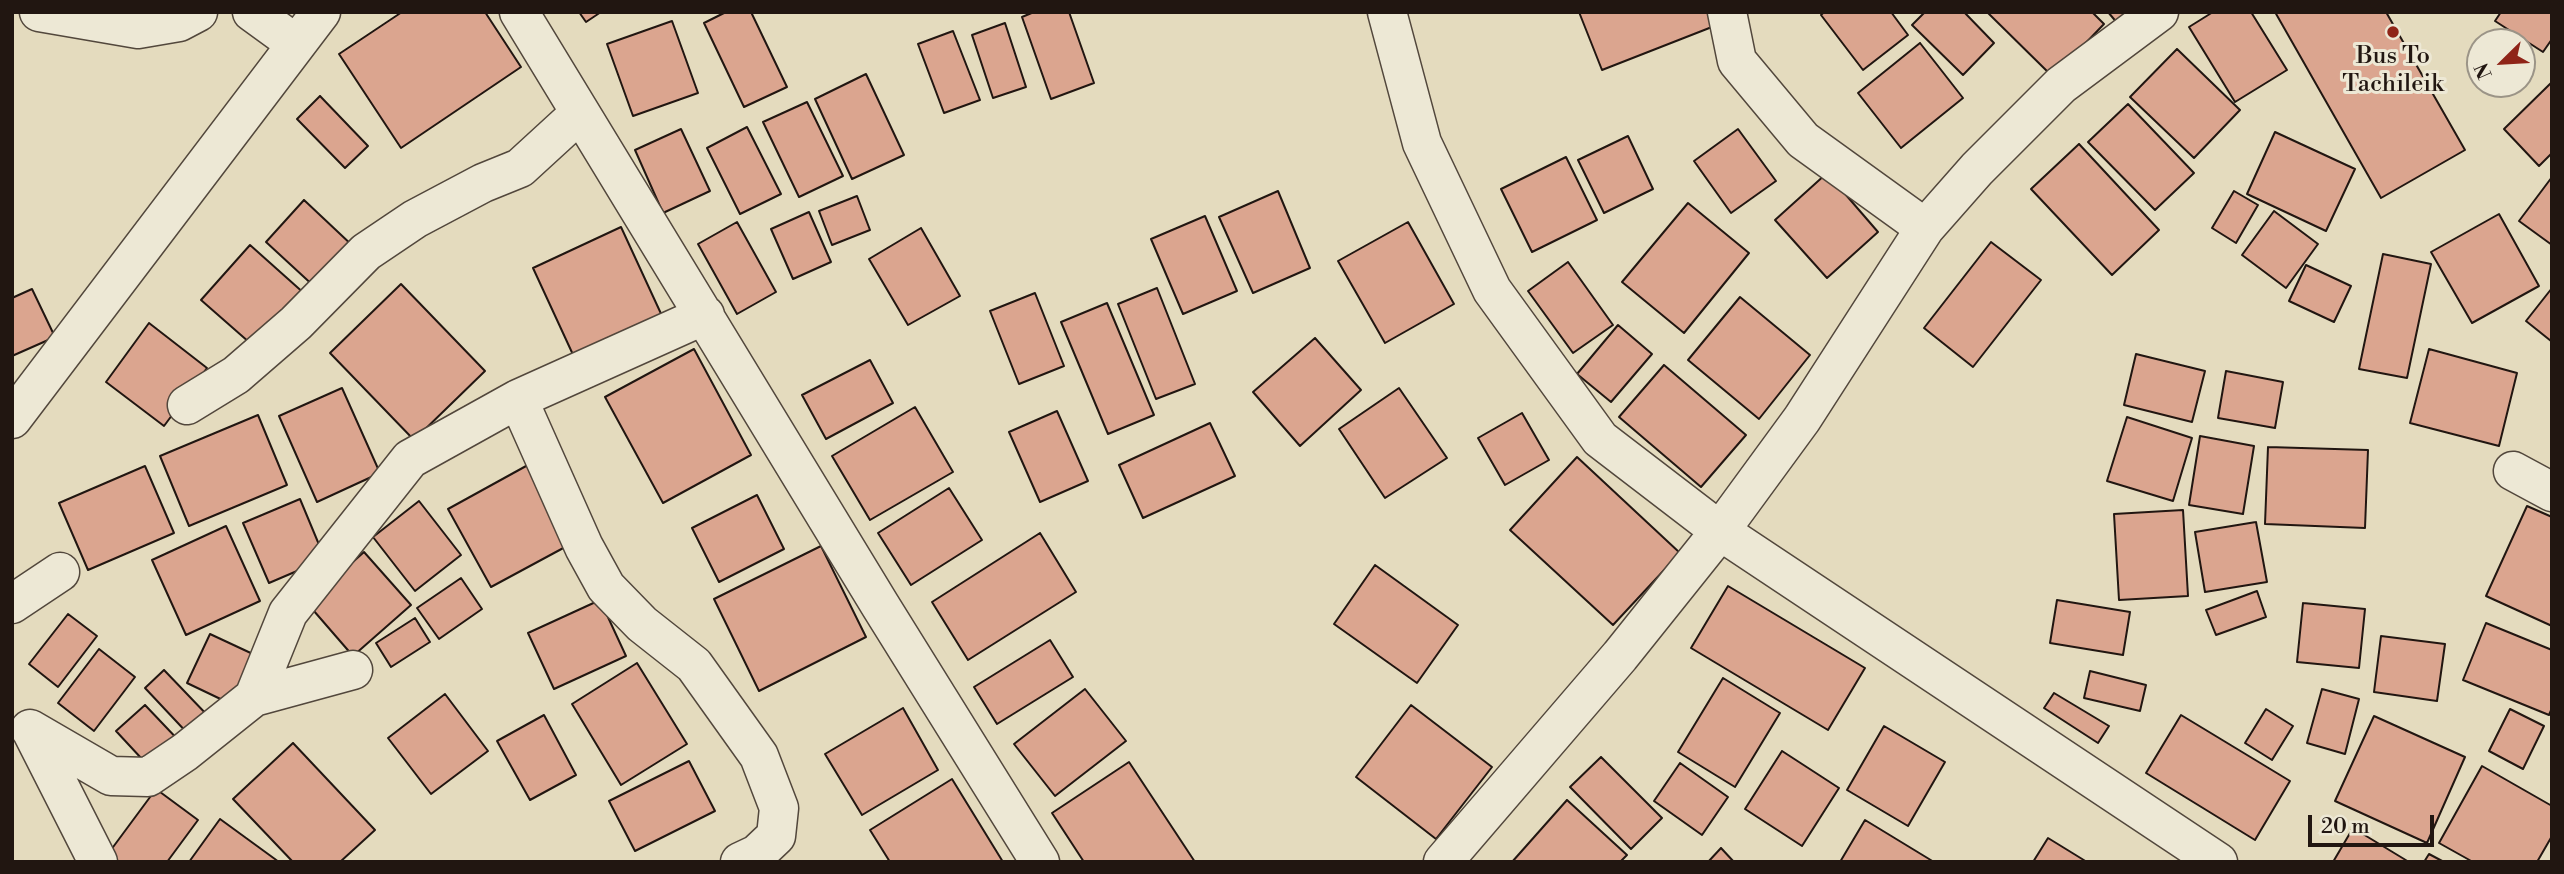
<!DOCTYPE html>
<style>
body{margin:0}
#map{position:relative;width:2564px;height:874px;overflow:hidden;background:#e4dbbe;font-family:"Libre Bodoni",serif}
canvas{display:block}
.frame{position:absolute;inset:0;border:14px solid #211611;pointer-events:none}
.north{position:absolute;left:2466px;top:28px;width:70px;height:70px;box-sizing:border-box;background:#ede8d5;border:2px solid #9b9487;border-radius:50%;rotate:246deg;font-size:19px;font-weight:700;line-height:28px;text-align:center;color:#211611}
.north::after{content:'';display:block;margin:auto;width:24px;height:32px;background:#8f2418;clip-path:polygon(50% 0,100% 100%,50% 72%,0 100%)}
.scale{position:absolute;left:2308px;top:815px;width:126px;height:32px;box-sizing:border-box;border:4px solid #211611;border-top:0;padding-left:9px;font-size:21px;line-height:24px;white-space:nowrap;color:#211611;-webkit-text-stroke:5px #ede8d5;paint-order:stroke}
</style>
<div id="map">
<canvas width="2564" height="874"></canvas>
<div class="frame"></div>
<div class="north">N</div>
<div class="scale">20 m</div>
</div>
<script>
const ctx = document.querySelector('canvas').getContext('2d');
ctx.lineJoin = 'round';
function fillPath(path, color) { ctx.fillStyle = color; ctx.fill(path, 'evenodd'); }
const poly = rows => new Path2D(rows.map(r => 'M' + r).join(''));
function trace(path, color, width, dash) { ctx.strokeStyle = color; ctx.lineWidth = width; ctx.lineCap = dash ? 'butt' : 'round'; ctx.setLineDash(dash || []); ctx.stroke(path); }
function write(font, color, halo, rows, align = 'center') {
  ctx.font = font + ' "Libre Bodoni",serif'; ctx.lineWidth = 6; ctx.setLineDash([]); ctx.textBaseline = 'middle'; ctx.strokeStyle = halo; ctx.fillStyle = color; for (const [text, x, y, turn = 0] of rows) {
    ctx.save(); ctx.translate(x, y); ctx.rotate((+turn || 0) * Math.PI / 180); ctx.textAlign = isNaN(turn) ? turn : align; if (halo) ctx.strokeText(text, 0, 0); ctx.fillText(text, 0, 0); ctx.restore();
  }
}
const building = poly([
 [402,12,485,12,521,67,401,148,339,54,402,12],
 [579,12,601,12,586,22,579,12],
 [726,12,751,12,787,87,744,107,704,23,726,12],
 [1034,12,1069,12,1094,83,1051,99,1022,17,1034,12],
 [1579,12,1712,12,1717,25,1602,70,1579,12],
 [1824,12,1891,12,1908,35,1863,70,1821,15,1824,12],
 [1925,12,1964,12,1994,43,1963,75,1912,25,1925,12],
 [1987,12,2092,12,2104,24,2053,77,1987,12],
 [2108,12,2131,12,2118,24,2108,12],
 [2213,12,2251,12,2287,70,2235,102,2189,27,2213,12],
 [2275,12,2386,12,2465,150,2381,198,2275,12],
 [2501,12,2552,12,2552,39,2543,52,2495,21,2501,12],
 [672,21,698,93,633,116,607,44,672,21],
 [1005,23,1026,87,993,98,972,35,1005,23],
 [953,31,980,100,944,113,918,44,953,31],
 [1920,43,1963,98,1901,148,1858,93,1920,43],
 [2177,49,2240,110,2194,158,2130,97,2177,49],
 [866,74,904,155,852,179,815,99,866,74],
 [2552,82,2552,153,2539,166,2504,129,2552,82],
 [320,96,368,146,345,168,297,119,320,96],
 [807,102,843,176,799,197,763,122,807,102],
 [2128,104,2194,173,2155,210,2088,142,2128,104],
 [747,127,781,194,740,214,707,148,747,127],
 [681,129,710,191,663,213,635,150,681,129],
 [1738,129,1776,181,1731,213,1694,161,1738,129],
 [2275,132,2355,169,2326,231,2247,194,2275,132],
 [1628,136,1653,189,1604,213,1578,160,1628,136],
 [2079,144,2159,230,2112,275,2031,189,2079,144],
 [1566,157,1597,220,1532,252,1501,189,1566,157],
 [1827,173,1878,232,1827,278,1775,220,1827,173],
 [2552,177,2552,245,2519,221,2552,177],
 [1278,191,1310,268,1253,293,1219,217,1278,191],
 [2234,191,2258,205,2236,243,2212,228,2234,191],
 [857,196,870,230,832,245,819,211,857,196],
 [304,200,355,248,317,289,266,242,304,200],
 [1688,203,1749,253,1684,333,1622,282,1688,203],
 [2274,211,2318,244,2286,288,2242,255,2274,211],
 [809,212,831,262,793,279,771,229,809,212],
 [2499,214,2539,286,2472,323,2431,252,2499,214],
 [1205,216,1237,291,1183,314,1151,239,1205,216],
 [737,222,776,292,737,314,698,244,737,222],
 [1408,222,1454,304,1385,343,1338,261,1408,222],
 [621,227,663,318,575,359,533,268,621,227],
 [921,228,960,296,908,325,869,259,921,228],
 [1991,242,2041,280,1973,367,1924,328,1991,242],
 [250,245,306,295,258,350,201,300,250,245],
 [2383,254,2431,264,2407,378,2359,369,2383,254],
 [1568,262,1613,325,1573,353,1528,291,1568,262],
 [2306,265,2351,286,2334,322,2289,301,2306,265],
 [401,284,485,371,414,440,330,353,401,284],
 [1157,288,1195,384,1156,399,1118,304,1157,288],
 [2552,288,2552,341,2551,341,2526,321,2552,288],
 [32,289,55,337,12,356,12,298,32,289],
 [1035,293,1064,366,1019,384,990,311,1035,293],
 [1740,297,1810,355,1759,419,1688,360,1740,297],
 [1107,303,1154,415,1108,434,1061,322,1107,303],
 [149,323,207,368,164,426,106,382,149,323],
 [1618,325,1652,354,1611,402,1577,374,1618,325],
 [1315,338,1361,390,1300,446,1253,392,1315,338],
 [694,349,751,455,663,503,605,397,694,349],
 [2429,349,2517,373,2499,446,2410,423,2429,349],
 [2136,354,2205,371,2192,422,2124,405,2136,354],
 [870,360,893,403,826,439,802,395,870,360],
 [1664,365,1746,435,1701,487,1619,417,1664,365],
 [2226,371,2283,382,2275,428,2218,418,2226,371],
 [342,388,380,473,317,502,279,416,342,388],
 [1399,388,1447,458,1385,498,1339,429,1399,388],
 [915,407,953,472,870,520,832,456,915,407],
 [1057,411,1088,481,1040,502,1009,432,1057,411],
 [1522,413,1549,460,1505,485,1478,438,1522,413],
 [258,415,287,485,189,526,160,456,258,415],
 [2127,417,2192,438,2173,501,2107,481,2127,417],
 [1210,423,1235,476,1143,518,1119,465,1210,423],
 [2200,436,2254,446,2243,514,2189,505,2200,436],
 [2268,447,2368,450,2365,528,2265,524,2268,447],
 [1577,457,1680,553,1613,625,1510,530,1577,457],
 [537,460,580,539,491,587,448,509,537,460],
 [145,466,174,533,88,570,59,503,145,466],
 [949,488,982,540,911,585,878,533,949,488],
 [757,495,784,549,719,582,692,528,757,495],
 [300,499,325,559,269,583,243,523,300,499],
 [419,501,461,555,415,591,373,537,419,501],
 [2527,506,2552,517,2552,626,2486,596,2527,506],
 [2183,510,2188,596,2119,600,2114,514,2183,510],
 [2256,522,2267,582,2205,592,2195,532,2256,522],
 [226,526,260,601,186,635,152,560,226,526],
 [1040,533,1076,592,968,660,932,602,1040,533],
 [821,546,866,637,759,691,714,599,821,546],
 [364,552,411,605,353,656,307,603,364,552],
 [1375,565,1458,625,1417,683,1334,624,1375,565],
 [461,578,482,609,439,639,417,608,461,578],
 [1728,586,1865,668,1828,730,1691,648,1728,586],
 [2257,591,2266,617,2216,635,2206,610,2257,591],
 [600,600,626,656,554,689,528,633,600,600],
 [2057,600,2130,612,2123,655,2050,643,2057,600],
 [2303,603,2365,609,2359,668,2297,662,2303,603],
 [68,614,97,636,58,687,29,664,68,614],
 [415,618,430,642,391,667,376,643,415,618],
 [2486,623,2552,650,2552,708,2549,715,2463,680,2486,623],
 [210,634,255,655,231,704,187,683,210,634],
 [2381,636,2445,644,2437,701,2374,692,2381,636],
 [1050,640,1073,677,997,724,974,687,1050,640],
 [99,649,135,677,94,731,58,703,99,649],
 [637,663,687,744,621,785,572,704,637,663],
 [164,670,210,718,191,737,145,688,164,670],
 [2090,671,2146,685,2140,711,2084,698,2090,671],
 [1723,678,1780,713,1735,787,1678,752,1723,678],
 [1085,689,1126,741,1055,796,1014,744,1085,689],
 [2322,689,2359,699,2345,754,2307,743,2322,689],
 [2054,693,2109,726,2098,743,2044,708,2054,693],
 [445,694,488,751,431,794,388,738,445,694],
 [145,705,183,745,154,772,116,731,145,705],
 [1411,705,1492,767,1436,839,1356,777,1411,705],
 [903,708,938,770,862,815,825,754,903,708],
 [2266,709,2293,726,2272,760,2245,743,2266,709],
 [2510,709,2544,726,2523,769,2489,751,2510,709],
 [544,715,576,775,530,800,497,741,544,715],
 [2181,715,2290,781,2255,840,2146,773,2181,715],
 [2374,716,2465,757,2427,843,2335,801,2374,716],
 [1884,726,1945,762,1908,826,1847,790,1884,726],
 [293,743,375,830,340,862,293,862,233,799,293,743],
 [1782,751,1839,788,1802,846,1745,809,1782,751],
 [1601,757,1662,818,1631,849,1570,787,1601,757],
 [689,761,715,811,635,851,609,801,689,761],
 [1129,762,1195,862,1084,862,1052,813,1129,762],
 [1680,763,1728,797,1702,835,1654,801,1680,763],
 [2482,766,2552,806,2552,836,2537,862,2473,862,2439,843,2482,766],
 [952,779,1003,862,890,862,870,830,952,779],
 [156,789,198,820,167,862,102,862,156,789],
 [1567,800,1627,855,1620,862,1512,862,1567,800],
 [220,819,279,862,189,862,220,819],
 [1865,820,1934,862,1840,862,1865,820],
 [2353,828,2409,862,2333,862,2353,828],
 [2048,838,2087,862,2033,862,2048,838],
 [1721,848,1734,862,1708,862,1721,848],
 [2429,854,2444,862,2424,862,2429,854]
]);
fillPath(building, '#dba58f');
trace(building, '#211611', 2);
const minor = poly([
 [39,12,138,29,179,22,198,12],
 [252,12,296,44],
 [519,12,880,605,1040,862],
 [1387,12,1422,143,1492,290,1600,439,1720,531,2218,862],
 [1727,12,1737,61,1803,140,1925,228],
 [518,399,584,547,606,587,642,624,694,665,759,756,779,808,776,836,757,854,740,862],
 [187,405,236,375,296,323,366,252,415,219,483,183,520,168,580,113],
 [12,419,321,12],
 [2513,471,2552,492],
 [12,604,60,572],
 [254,697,288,613,410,459,518,399,705,315],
 [30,729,111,776,148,777,185,752,254,697,353,670],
 [31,730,98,862],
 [1443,862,1620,656,1720,531,1802,419,1925,228,1977,169,2061,85,2159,12]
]);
trace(minor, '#52473c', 41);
trace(minor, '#ede8d5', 38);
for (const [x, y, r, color] of [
 [2393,32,7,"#8f2418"]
]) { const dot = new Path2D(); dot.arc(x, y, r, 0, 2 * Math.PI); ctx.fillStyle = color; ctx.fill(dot); trace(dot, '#ede8d5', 2.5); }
write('24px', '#211611', '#ede8d5', [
 ["Bus To",2393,57],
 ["Tachileik",2393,85]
]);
</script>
